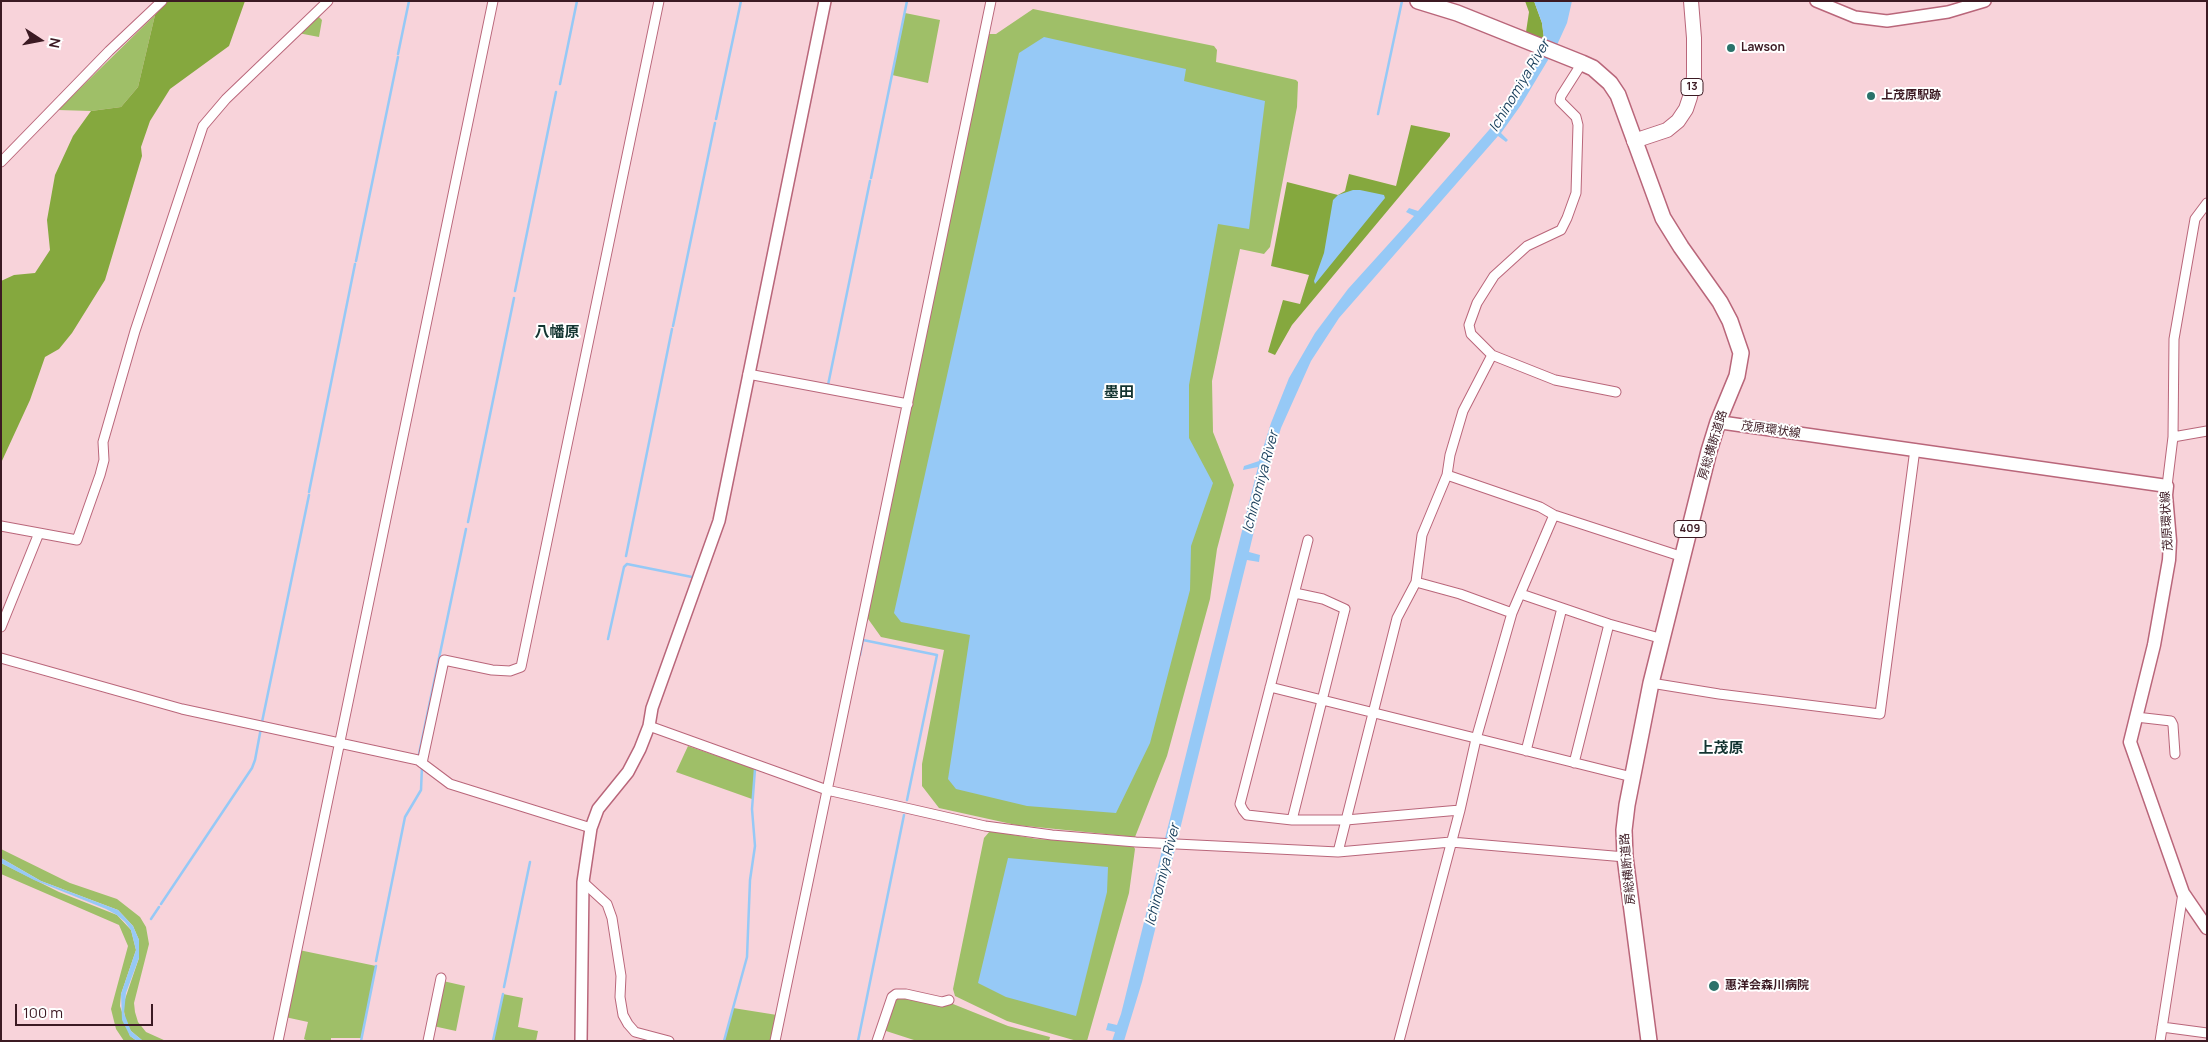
<!DOCTYPE html>
<meta charset="utf-8">
<style>
body{margin:0}
#map{position:relative;width:2208px;height:1042px;overflow:hidden;background:#f8d3da;font-family:Manrope,sans-serif}
canvas{display:block}
.frame{position:absolute;inset:0;border:2px solid #3c1a23;pointer-events:none}
.north{position:absolute;left:15px;top:15px;width:50px;height:50px;-webkit-text-stroke:4px #fff;paint-order:stroke;rotate:101deg;font-size:14px;font-weight:700;line-height:20px;text-align:center;color:#3c1a23}
.north::after{content:'';display:block;margin:auto;width:18px;height:22px;background:#3c1a23;clip-path:polygon(50% 0,100% 100%,50% 72%,0 100%)}
.scale{position:absolute;left:15px;top:1004px;width:138px;height:22px;box-sizing:border-box;border:2px solid #3c1a23;border-top:0;padding-left:6px;font-size:15px;line-height:18px;white-space:nowrap;color:#3c1a23;-webkit-text-stroke:4px #fff;paint-order:stroke}
</style>
<div id="map">
<canvas width="2208" height="1042"></canvas>
<div class="frame"></div>
<div class="north">N</div>
<div class="scale">100 m</div>
</div>
<script>
const ctx = document.querySelector('canvas').getContext('2d');
ctx.lineJoin = 'round';
function fillPath(path, color) { ctx.fillStyle = color; ctx.fill(path, 'evenodd'); }
const poly = rows => new Path2D(rows.map(r => 'M' + r).join(''));
function trace(path, color, width, dash) { ctx.strokeStyle = color; ctx.lineWidth = width; ctx.lineCap = dash ? 'butt' : 'round'; ctx.setLineDash(dash || []); ctx.stroke(path); }
function write(font, color, halo, rows, align = 'center') {
  ctx.font = font + ' Manrope,"Noto Sans JP",sans-serif'; ctx.lineWidth = 4; ctx.setLineDash([]); ctx.textBaseline = 'middle'; ctx.strokeStyle = halo; ctx.fillStyle = color; for (const [text, x, y, turn = 0] of rows) {
    ctx.save(); ctx.translate(x, y); ctx.rotate((+turn || 0) * Math.PI / 180); ctx.textAlign = isNaN(turn) ? turn : align; if (halo) ctx.strokeText(text, 0, 0); ctx.fillText(text, 0, 0); ctx.restore();
  }
}
fillPath(poly([
 [1033,9,1214,46,1217,50,1216,62,1296,80,1298,82,1297,107,1270,247,1264,254,1240,249,1212,381,1213,432,1234,485,1217,549,1210,599,1167,756,1135,837,1016,825,939,808,922,786,922,764,944,650,881,637,866,616,987,34,996,34],
 [905,13,940,20,928,83,892,75],
 [155,15,138,87,121,107,91,111,58,110],
 [318,16,322,20,319,37,298,33],
 [688,746,755,769,752,799,676,772],
 [990,831,1037,839,1133,845,1135,849,1129,893,1087,1041,1077,1041,1007,1021,955,996,953,989,984,838],
 [1,849,70,883,117,899,140,917,146,927,149,944,134,1003,135,1012,138,1022,146,1032,166,1041,143,1041,131,1031,126,1023,123,1005,139,958,139,940,133,926,118,910,41,881,1,858],
 [1,863,59,892,117,915,131,930,136,950,121,994,120,1006,130,1036,137,1041,124,1041,116,1029,111,1009,128,946,119,925,1,874],
 [299,950,376,966,361,1038,331,1038,331,1041,308,1041,304,1039,308,1022,285,1017],
 [443,981,465,986,456,1031,433,1026],
 [503,994,523,998,518,1027,538,1031,536,1041,493,1041],
 [896,996,940,1003,953,1004,1008,1026,1050,1037,1049,1041,917,1041,883,1030],
 [733,1008,777,1015,773,1041,724,1041]
]), '#9fbf68');
fillPath(poly([
 [167,1,245,1,229,46,170,89,150,121,141,147,142,156,105,280,72,333,59,349,45,357,30,400,1,463,1,281,14,275,35,273,50,250,47,220,55,175,73,136,91,111,121,107,138,87,155,15],
 [1525,1,1534,1,1542,23,1544,39,1526,32,1529,12],
 [1411,125,1450,133,1450,136,1292,325,1275,355,1268,352,1283,300,1300,304,1309,275,1271,266,1287,182,1338,195,1345,191,1349,174,1396,186]
]), '#85a83e');
fillPath(poly([
 [1534,1,1572,1,1567,23,1557,45,1521,105,1501,133,1508,140,1506,142,1498,136,1339,318,1311,361,1281,428,1270,464,1249,552,1260,555,1259,562,1247,560,1142,982,1124,1041,1112,1041,1115,1032,1106,1030,1108,1023,1117,1025,1121,1014,1258,467,1243,470,1244,466,1259,461,1271,423,1289,378,1315,333,1348,289,1414,216,1406,212,1409,208,1418,211,1489,130,1512,98,1538,52,1544,39,1542,23],
 [1044,37,1186,69,1184,81,1265,101,1249,229,1218,224,1189,385,1189,438,1213,483,1191,546,1190,590,1150,743,1116,813,1027,806,956,789,948,779,970,635,901,622,894,613,1019,53],
 [1353,190,1360,190,1384,195,1385,198,1315,284,1314,281,1324,253,1333,200,1338,195],
 [1,858,41,881,118,910,133,926,139,940,139,958,126,993,124,1013,131,1031,143,1041,137,1041,130,1036,122,1020,121,994,136,950,131,930,125,922,117,915,106,909,34,880,1,863],
 [1008,858,1108,867,1107,892,1076,1016,1006,997,978,983]
]), '#96c9f6');
trace(poly([
 [398,54,409,1],
 [560,84,577,1],
 [1378,114,1402,1],
 [716,119,741,1],
 [871,178,907,1],
 [356,261,398,57],
 [515,291,556,92],
 [673,326,715,123],
 [828,385,870,181],
 [309,492,355,264],
 [468,522,514,298],
 [626,556,672,329],
 [608,639,624,567,627,564,692,577],
 [860,655,863,640,937,655,907,800],
 [262,722,309,495],
 [419,754,466,529],
 [161,904,252,768,255,760,261,728],
 [151,919,159,907],
 [376,961,405,817,421,790,422,766],
 [504,987,530,862],
 [361,1041,376,966],
 [493,1041,503,994],
 [724,1041,747,957,750,880,755,846,752,809,755,769],
 [858,1041,904,815]
]), '#96c9f6', 2.5);
const minor = poly([
 [1582,63,1561,96,1560,101,1576,117,1578,125,1576,193,1567,218,1561,230,1527,246,1494,276,1477,303,1469,325,1471,334,1492,355,1555,380,1616,392],
 [1,162,109,51,162,1],
 [748,374,908,404],
 [2173,437,2207,431],
 [1447,475,1540,507,1554,515,1683,557],
 [2167,486,2173,437,2174,339,2195,219,2207,203],
 [1,526,77,540,100,475,104,460,103,442,135,331,203,126,226,99,328,1],
 [1308,540,1240,804,1243,810,1247,815,1292,820,1346,820,1460,810],
 [1416,582,1460,594,1512,613],
 [1521,594,1609,624,1663,639],
 [1,627,39,533],
 [1,658,182,709,418,760,450,784,591,828],
 [1651,683,1719,694,1880,714,1915,449],
 [1270,687,1632,777],
 [2136,717,2171,721,2173,725,2175,754],
 [649,726,827,790,985,826,1052,835,1136,842,1338,852,1451,842,1625,857],
 [1526,751,1562,608],
 [422,763,444,660,492,670,510,671,521,667,659,1],
 [1574,763,1609,624],
 [1292,820,1345,609,1323,599,1295,593],
 [1338,852,1397,618,1416,582,1422,535,1447,475,1450,455,1463,411,1492,355],
 [583,882,607,904,612,918,621,976,620,997,623,1015,628,1024,635,1032,669,1041],
 [2162,1027,2207,1033],
 [278,1041,493,1],
 [428,1041,441,978],
 [775,1041,991,1],
 [877,1041,892,997,896,994,906,994,942,1002,949,1000],
 [1399,1041,1460,810,1476,739,1512,613,1554,515],
 [2160,1041,2183,893]
]);
const tertiary = poly([
 [1816,1,1855,17,1887,21,1948,12,1985,1],
 [581,1041,583,882,591,828,598,809,628,772,640,749,649,726,652,708,719,521,825,1]
]);
const secondary = poly([
 [1718,422,2167,486,2166,495,2170,541,2169,560,2154,645,2130,742,2183,893,2207,928]
]);
const primary = poly([
 [1634,141,1667,130,1678,121,1686,109,1690,97,1694,77,1694,38,1691,1]
]);
const trunk = poly([
 [1418,1,1457,13,1582,63,1593,68,1610,83,1618,95,1663,218,1681,247,1720,302,1730,321,1741,353,1737,376,1718,422,1709,451,1651,683,1627,805,1624,830,1625,857,1649,1041]
]);
trace(minor, '#b9667a', 11);
trace(tertiary, '#b9667a', 14);
trace(secondary, '#b9667a', 15);
trace(primary, '#b9667a', 16);
trace(trunk, '#b9667a', 18);
trace(minor, '#fff', 9);
trace(tertiary, '#fff', 11);
trace(secondary, '#fff', 12);
trace(primary, '#fff', 14);
trace(trunk, '#fff', 15);
for (const [x, y, r, color] of [
 [1731,48,5,"#2a726a"],
 [1871,96,5,"#2a726a"],
 [1714,986,6,"#2a726a"]
]) { const dot = new Path2D(); dot.arc(x, y, r, 0, 2 * Math.PI); ctx.fillStyle = color; ctx.fill(dot); trace(dot, '#fff', 2); }
for (const [x, y, w] of [
 [1692,87,22],
 [1690,529,32]
]) { const box = new Path2D(); box.roundRect(x - w / 2, y - 8.5, w, 17, 4); ctx.fillStyle = '#fff'; ctx.fill(box); trace(box, '#3c1a23', 1); }
write('bold 11px', '#3c1a23', null, [
 ["13",1692,87],
 ["409",1690,529]
]);
write('bold 12px', '#3c1a23', '#fff', [
 ["Lawson",1741,48],
 ["上茂原駅跡",1881,96],
 ["惠洋会森川病院",1725,986]
], 'left');
write('12px', '#3c1a23', '#fff', [
 ["茂原環状線",1771,430,8],
 ["房総横断道路",1713,445,-73],
 ["茂原環状線",2167,521,-93],
 ["房総横断道路",1628,869,-95]
]);
write('italic 14px', '#163c5a', '#fff', [
 ["Ichinomiya River",1520,86,-59],
 ["Ichinomiya River",1261,482,-75],
 ["Ichinomiya River",1163,875,-76]
]);
write('bold 15px', '#133431', '#fff', [
 ["八幡原",557,333],
 ["墨田",1119,393],
 ["上茂原",1721,749]
]);
</script>
